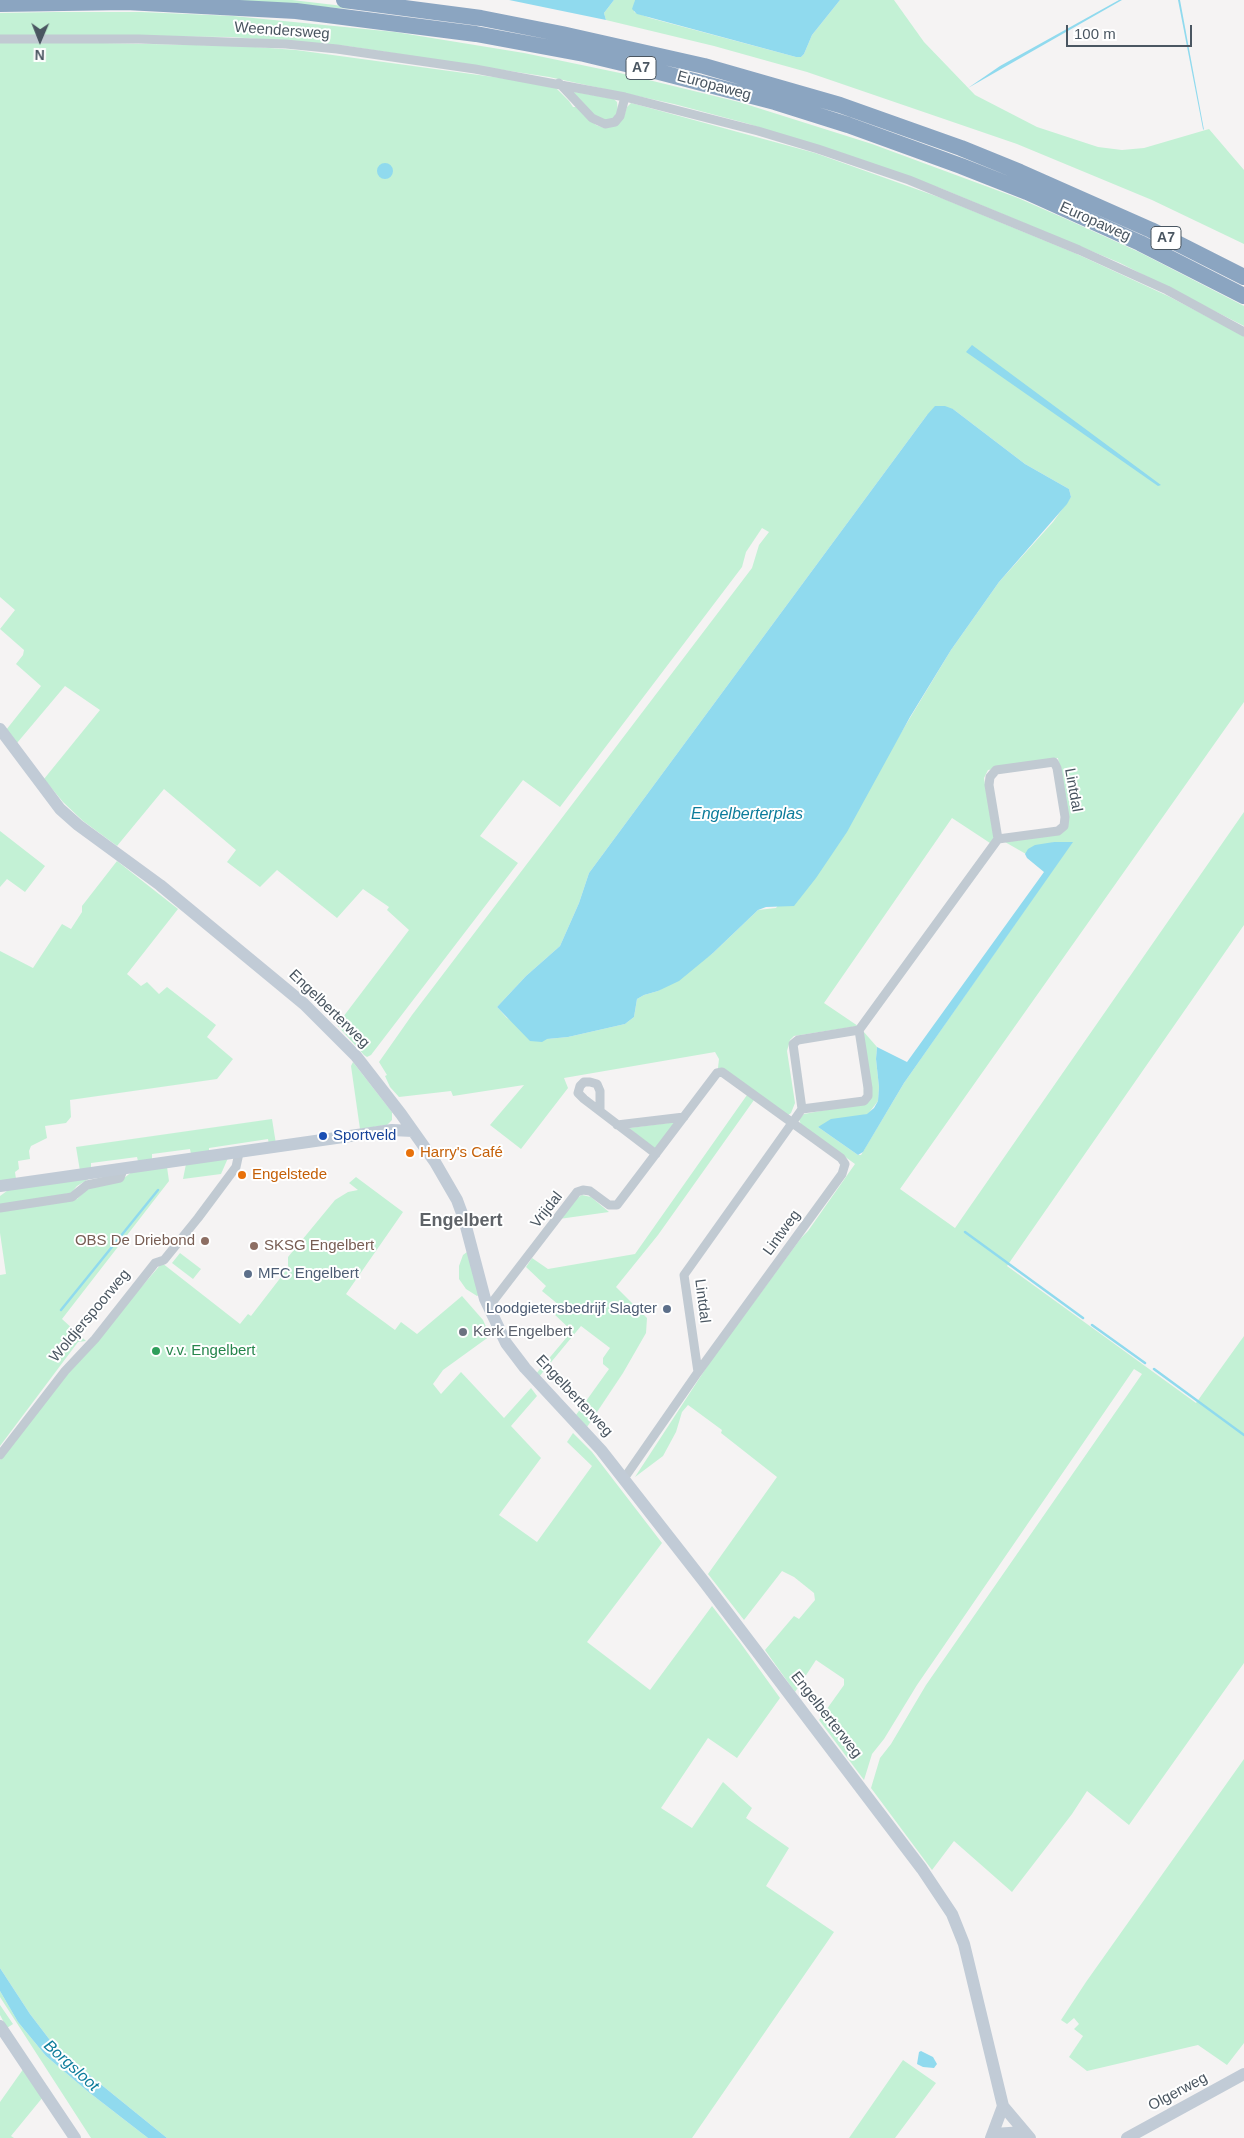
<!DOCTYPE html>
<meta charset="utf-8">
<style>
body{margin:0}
#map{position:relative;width:1244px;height:2138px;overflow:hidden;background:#f5f3f3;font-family:Helvetica,sans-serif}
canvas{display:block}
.north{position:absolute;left:15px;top:15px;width:50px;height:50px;-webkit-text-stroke:4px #fff;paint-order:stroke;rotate:181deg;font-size:14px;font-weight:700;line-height:20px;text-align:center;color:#4a5661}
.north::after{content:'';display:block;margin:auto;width:18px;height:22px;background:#4a5661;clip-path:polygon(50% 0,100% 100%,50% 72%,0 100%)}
.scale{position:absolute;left:1066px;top:25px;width:126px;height:22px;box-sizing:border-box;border:2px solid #4a5661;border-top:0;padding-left:6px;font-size:15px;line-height:18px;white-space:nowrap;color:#4a5661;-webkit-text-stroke:4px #fff;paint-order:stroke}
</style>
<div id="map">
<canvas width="1244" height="2138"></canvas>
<div class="north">N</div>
<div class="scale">100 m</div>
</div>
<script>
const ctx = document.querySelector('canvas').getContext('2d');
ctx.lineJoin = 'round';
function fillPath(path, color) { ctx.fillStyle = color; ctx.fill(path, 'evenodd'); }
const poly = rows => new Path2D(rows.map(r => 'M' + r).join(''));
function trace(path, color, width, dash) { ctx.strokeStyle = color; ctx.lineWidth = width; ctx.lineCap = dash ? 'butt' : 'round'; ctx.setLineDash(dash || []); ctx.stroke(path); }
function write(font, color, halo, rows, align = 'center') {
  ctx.font = font + ' Helvetica,sans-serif'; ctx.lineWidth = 4; ctx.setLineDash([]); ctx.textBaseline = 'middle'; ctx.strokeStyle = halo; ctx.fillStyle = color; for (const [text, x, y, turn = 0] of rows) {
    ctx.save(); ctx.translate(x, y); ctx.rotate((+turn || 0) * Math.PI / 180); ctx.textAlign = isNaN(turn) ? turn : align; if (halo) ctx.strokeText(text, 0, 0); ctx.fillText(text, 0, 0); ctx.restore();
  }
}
fillPath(poly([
 [210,0,292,0,369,9,354,9],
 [614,0,635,0,634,12,650,18,796,57,801,57,804,54,812,35,840,0,894,0,924,42,975,95,1037,127,1098,147,1122,150,1144,148,1209,129,1244,170,1244,244,1152,200,1017,144,807,72,714,46,606,20,604,13],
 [55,12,141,12,233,16,395,32,524,53,620,73,739,102,872,144,1018,198,1066,219,1139,252,1244,306,1244,326,1120,263,940,188,749,124,674,104,549,77,347,46,232,37,0,35,0,13],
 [57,42,242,46,296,50,508,79,555,87,569,101,573,107,576,107,596,125,604,128,617,125,624,116,627,107,631,103,635,104,815,153,944,199,1077,254,1170,297,1244,336,1244,702,900,1189,955,1228,1244,812,1244,925,1007,1266,1196,1403,1244,1336,1244,1663,1129,1825,1087,1791,1072,1814,1012,1892,954,1841,932,1870,871,1788,880,1758,891,1744,926,1685,1142,1374,1134,1369,917,1685,884,1739,872,1754,864,1780,819,1720,844,1685,844,1679,816,1660,795,1692,765,1650,794,1616,799,1619,815,1600,814,1593,794,1577,782,1571,744,1620,708,1574,777,1477,721,1433,722,1430,688,1405,682,1412,676,1432,663,1456,635,1477,712,1359,801,1238,808,1231,855,1164,801,1125,799,1119,804,1114,864,1103,863,1031,877,1047,876,1059,879,1087,878,1101,868,1114,818,1127,858,1155,861,1155,904,1083,1072,842,1054,842,1026,854,1005,842,1057,835,1068,823,1058,758,988,770,984,778,994,839,990,843,952,818,824,1003,858,1026,794,1036,790,1040,787,1051,795,1103,791,1113,787,1116,718,1068,719,1059,715,1052,564,1078,568,1088,521,1149,490,1125,524,1085,453,1096,451,1091,399,1097,390,1087,385,1076,387,1075,379,1062,412,1015,752,568,759,545,769,532,762,528,746,552,742,567,560,807,523,780,503,806,480,836,518,863,371,1055,367,1057,364,1055,337,1025,409,930,387,910,389,907,363,889,337,918,277,870,260,887,227,862,236,850,164,789,117,846,83,821,63,802,44,779,100,710,65,686,17,743,6,730,41,686,16,664,23,655,24,650,0,629,15,610,0,597,0,43],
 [953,409,1025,464,1069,489,1071,497,1053,522,999,582,951,650,890,751,776,908,758,910,713,953,658,991,644,995,637,999,634,1017,625,1024,568,1037,547,1039,507,1018,497,1007,526,976,560,946,579,903,589,873,927,415],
 [570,91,614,99,617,102,618,111,613,119,605,120,596,117],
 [0,831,45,866,25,892,7,879,0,887],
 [117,861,178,909,127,974,141,986,147,982,159,994,167,987,216,1025,207,1037,233,1059,217,1079,70,1100,71,1117,66,1123,45,1126,47,1138,31,1146,29,1151,30,1159,18,1161,19,1169,15,1172,16,1179,0,1182,0,951,33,968,62,924,71,929,82,912,82,906],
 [353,1062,392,1112,392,1120,387,1125,360,1129,351,1066],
 [747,1095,754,1100,658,1235,616,1287,647,1318,646,1333,623,1373,587,1427,576,1415,609,1369,603,1364,603,1358,610,1348,581,1326,538,1378,535,1375,572,1331,553,1313,559,1305,542,1291,546,1286,526,1267,532,1258,548,1269,635,1254],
 [272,1119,276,1144,269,1145,268,1139,209,1148,209,1152,191,1154,190,1149,152,1154,152,1159,138,1161,137,1157,91,1163,91,1169,80,1171,76,1147],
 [676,1122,655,1149,629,1128],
 [228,1158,221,1174,183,1179,186,1164],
 [167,1167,169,1181,62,1319,86,1341,78,1342,0,1446,0,1275,6,1274,0,1233,0,1211,77,1199,88,1188,119,1182,133,1171],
 [92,1177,77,1186,71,1193,0,1205,0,1196,11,1188],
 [356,1177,403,1212,346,1294,395,1330,401,1322,417,1334,462,1296,483,1320,490,1336,443,1370,433,1384,441,1394,461,1372,504,1418,531,1388,537,1396,511,1426,541,1458,499,1515,537,1542,592,1466,567,1442,573,1433,592,1452,662,1543,587,1642,650,1690,712,1606,739,1641,780,1698,737,1758,708,1738,661,1808,692,1828,723,1782,752,1808,746,1818,789,1848,766,1886,834,1932,692,2138,167,2138,56,2048,30,2014,0,1968,0,1460,61,1380,162,1263,240,1324,248,1314,251,1316,288,1268,288,1257,335,1200,348,1192,358,1190,349,1183],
 [582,1195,591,1197,609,1212,559,1219,577,1198],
 [467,1252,479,1295,477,1296,466,1289,459,1279,459,1266,463,1255],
 [180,1253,201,1269,193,1279,172,1263],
 [1244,1759,1244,2043,1227,2065,1198,2045,1087,2071,1069,2057,1083,2036,1074,2029,1079,2024,1074,2018,1067,2024,1061,2020,1086,1982],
 [0,1991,18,2022,46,2056,86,2090,148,2138,91,2138,0,1997],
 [0,2005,13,2024,7,2028,0,2015],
 [903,2060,936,2083,895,2138,849,2138],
 [24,2068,43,2097,11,2136,14,2138,0,2138,0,2102]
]), '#c3f1d5');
fillPath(poly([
 [509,0,614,0,604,13,606,20],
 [635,0,840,0,812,35,804,54,801,57,796,57,637,14,632,9],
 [1119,0,1122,0,968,88,1000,66],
 [1178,0,1180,0,1204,130,1203,129],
 '377 171a8 8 0 1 1 16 0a8 8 0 1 1-16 0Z',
 [972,345,1161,485,1158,486,966,352],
 [935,406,945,406,953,409,1025,464,1069,489,1071,497,1067,504,999,582,951,650,910,717,847,832,816,878,794,906,766,907,758,910,713,953,679,981,658,991,644,995,637,999,634,1017,625,1024,568,1037,547,1039,542,1042,530,1041,497,1007,526,976,560,946,579,903,589,873,927,415],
 [1054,842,1073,842,904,1083,863,1152,858,1155,818,1127,831,1119,867,1114,874,1108,878,1101,879,1087,876,1059,877,1047,907,1062,1044,872,1027,858,1025,854,1028,849,1035,845],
 [0,1968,30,2014,56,2048,167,2138,148,2138,86,2090,46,2056,18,2022,0,1991],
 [921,2051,933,2057,937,2064,934,2068,923,2067,917,2064,919,2052]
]), '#90daee');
trace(poly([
 [965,1232,1083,1318],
 [61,1310,158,1190],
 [1092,1325,1145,1363],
 [1154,1369,1244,1435]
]), '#90daee', 2.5);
trace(poly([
 [0,39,139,39,286,44,337,49,475,69,625,97,758,131,818,149,909,180,1079,250,1167,290,1244,332],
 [559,83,592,118,605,124,615,122,620,116,625,97],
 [802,1109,864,1101,868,1096,868,1088,859,1030],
 [600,1111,600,1091,597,1084,590,1082,584,1082,580,1086,578,1093,584,1099,656,1154],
 [617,1125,684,1117],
 [0,1208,72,1197,87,1185,120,1178,123,1170],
 [487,1304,494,1300,577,1192,583,1190,590,1191,609,1205,617,1205,717,1073,722,1072,841,1158,845,1164,842,1174,698,1372],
 [0,1455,65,1371,95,1339,155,1263,164,1260,198,1218,236,1167,239,1153],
 [623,1480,698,1372,684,1275,802,1109,793,1044,798,1040,859,1030,998,839,989,785,990,777,996,770,1054,762,1057,768,1065,817,1064,826,1058,831,998,839]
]), '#c1cad2', 9);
trace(poly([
 [0,729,60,809,78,825,160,885,304,1004,356,1056,401,1114,435,1162,457,1200,464,1219,485,1299,506,1343,525,1368,601,1450,705,1583,922,1869,952,1914,964,1944,1003,2106,1030,2138],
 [0,1186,392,1130,413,1131],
 [0,2026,75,2138],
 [994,2134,1024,2132],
 [991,2138,1003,2106],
 [1127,2138,1244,2074]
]), '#c1cbd6', 12);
trace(poly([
 [344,0,481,18,562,34,704,66,840,105,961,148,1020,172,1151,230,1244,277],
 [0,4,126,2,296,11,476,34,584,54,655,71,775,102,848,125,961,166,1027,192,1140,243,1244,296]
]), '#8ba5c1', 16);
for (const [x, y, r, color] of [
 [323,1136,5,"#1a4fb4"],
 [410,1153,5,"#e8710a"],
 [242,1175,5,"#e8710a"],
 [205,1241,5,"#8d6e63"],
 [254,1246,5,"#8d6e63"],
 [248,1274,5,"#5c6f8a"],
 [667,1309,5,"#5c6f8a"],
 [463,1332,5,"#6b7280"],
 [156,1351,5,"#2e9e5b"]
]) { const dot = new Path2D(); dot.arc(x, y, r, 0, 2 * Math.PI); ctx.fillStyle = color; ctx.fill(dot); trace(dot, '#fff', 2); }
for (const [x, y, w] of [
 [641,68,30],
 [1166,238,30]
]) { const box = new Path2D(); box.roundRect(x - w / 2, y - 11.5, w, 23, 4); ctx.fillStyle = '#fff'; ctx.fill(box); trace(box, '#4a5661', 1); }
write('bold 14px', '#4a5661', null, [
 ["A7",641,68],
 ["A7",1166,238]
]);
write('15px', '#4a5661', '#fff', [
 ["Weendersweg",282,31,4],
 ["Europaweg",714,86,15],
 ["Europaweg",1095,222,24],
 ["Lintdal",1073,790,80],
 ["Engelberterweg",329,1009,44],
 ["Vrijdal",547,1210,-52],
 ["Lintweg",782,1233,-54],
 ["Lintdal",702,1301,83],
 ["Woldjerspoorweg",90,1316,-50],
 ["Engelberterweg",574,1396,47],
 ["Engelberterweg",826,1715,52],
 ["Olgerweg",1178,2092,-28]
]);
write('15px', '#164399', '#fff', [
 ["Sportveld",333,1136]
], 'left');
write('15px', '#c56008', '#fff', [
 ["Harry's Café",420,1153],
 ["Engelstede",252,1175]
], 'left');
write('15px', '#785e54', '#fff', [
 ["OBS De Driebond",195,1241],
 ["SKSG Engelbert",264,1246,"left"]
], 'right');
write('15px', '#4e5e75', '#fff', [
 ["MFC Engelbert",258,1274],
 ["Loodgietersbedrijf Slagter",657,1309,"right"]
], 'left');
write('15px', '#5b616d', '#fff', [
 ["Kerk Engelbert",473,1332]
], 'left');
write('15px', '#27864d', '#fff', [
 ["v.v. Engelbert",166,1351]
], 'left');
write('italic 16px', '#0c7c9b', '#fff', [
 ["Engelberterplas",747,815],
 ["Borgsloot",71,2066,42]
]);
write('bold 18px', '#5f6368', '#fff', [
 ["Engelbert",461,1221]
]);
</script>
